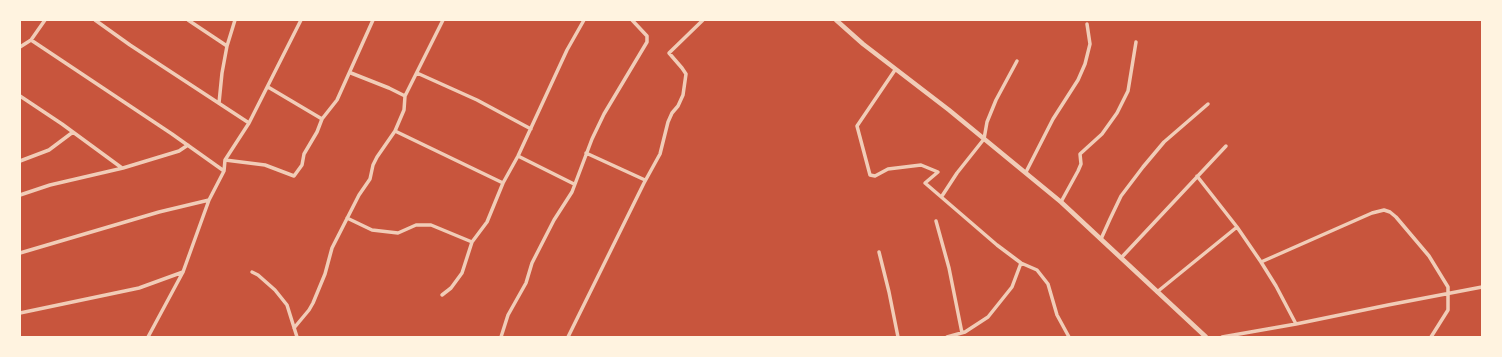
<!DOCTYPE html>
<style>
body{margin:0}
#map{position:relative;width:1502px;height:357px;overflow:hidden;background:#c8553d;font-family:"Crimson Pro",serif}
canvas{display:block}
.frame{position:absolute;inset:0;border:21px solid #fff3e0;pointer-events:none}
</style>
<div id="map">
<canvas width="1502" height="357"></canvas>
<div class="frame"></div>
</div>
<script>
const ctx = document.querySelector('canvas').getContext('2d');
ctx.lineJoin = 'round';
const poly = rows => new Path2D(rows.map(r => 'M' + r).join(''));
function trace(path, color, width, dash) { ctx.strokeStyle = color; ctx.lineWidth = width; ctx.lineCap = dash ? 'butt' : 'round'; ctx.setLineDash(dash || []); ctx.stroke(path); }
trace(poly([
 [95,20,130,45,249,123],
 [188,20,227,46],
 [31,40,172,134,224,171],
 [20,47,31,40,45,20],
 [895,70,857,126,870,175,875,176,888,169,921,165,938,172,925,183,997,245,1021,263,1037,270,1048,284,1057,315,1069,337],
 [351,73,389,88,405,96],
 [417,73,477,100,531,129],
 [268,87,322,119],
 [20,96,62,124,122,168],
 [219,103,222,73,227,46,235,20],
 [395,131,503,183],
 [586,153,645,180],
 [518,156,574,184],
 [225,160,265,165,294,176,302,165,304,154,317,132,322,119,337,100,373,20],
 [20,161,49,150,73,132],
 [1026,172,1053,119,1078,80,1085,64,1090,44,1087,24],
 [1197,176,1237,227,1261,262,1276,286,1296,324],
 [20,195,50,185,123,168,179,151,188,145],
 [942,196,957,173,984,139,987,122,996,100,1017,61],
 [1061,202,1078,171,1081,164,1080,154,1102,134,1117,113,1128,91,1136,42],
 [347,218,372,230,398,233,416,225,431,225,472,242],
 [936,221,949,268,962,333],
 [1101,239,1110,219,1121,196,1143,167,1164,142,1208,104],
 [879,252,889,292,898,337],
 [20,253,159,212,209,200],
 [1121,258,1226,146],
 [1261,262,1372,213,1384,210,1390,212,1396,217,1429,256,1448,287,1448,310,1431,337],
 [252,272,258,275,275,290,287,305,297,337],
 [1157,292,1237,227],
 [442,295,451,288,462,273,472,242,487,222,503,183,518,156,567,50,584,20],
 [20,313,139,288,183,272],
 [294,328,309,310,313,303,325,274,332,248,359,195,370,179,373,165,377,157,395,131,404,110,405,96,443,20],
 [148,337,183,272,209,200,224,171,225,160,249,123,301,20],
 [501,337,508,315,526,283,532,263,554,220,572,192,592,139,604,114,647,42,647,36,632,20],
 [568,337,644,183,660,154,668,122,672,113,678,106,683,95,686,74,682,68,669,53,703,20],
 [947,337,965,332,988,317,1012,287,1021,263],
 [1222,337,1296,324,1388,305,1482,287]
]), '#f1ccb7', 3.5);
trace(poly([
 [836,20,863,44,949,110,1061,202,1206,337]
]), '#f1ccb7', 4.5);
</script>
